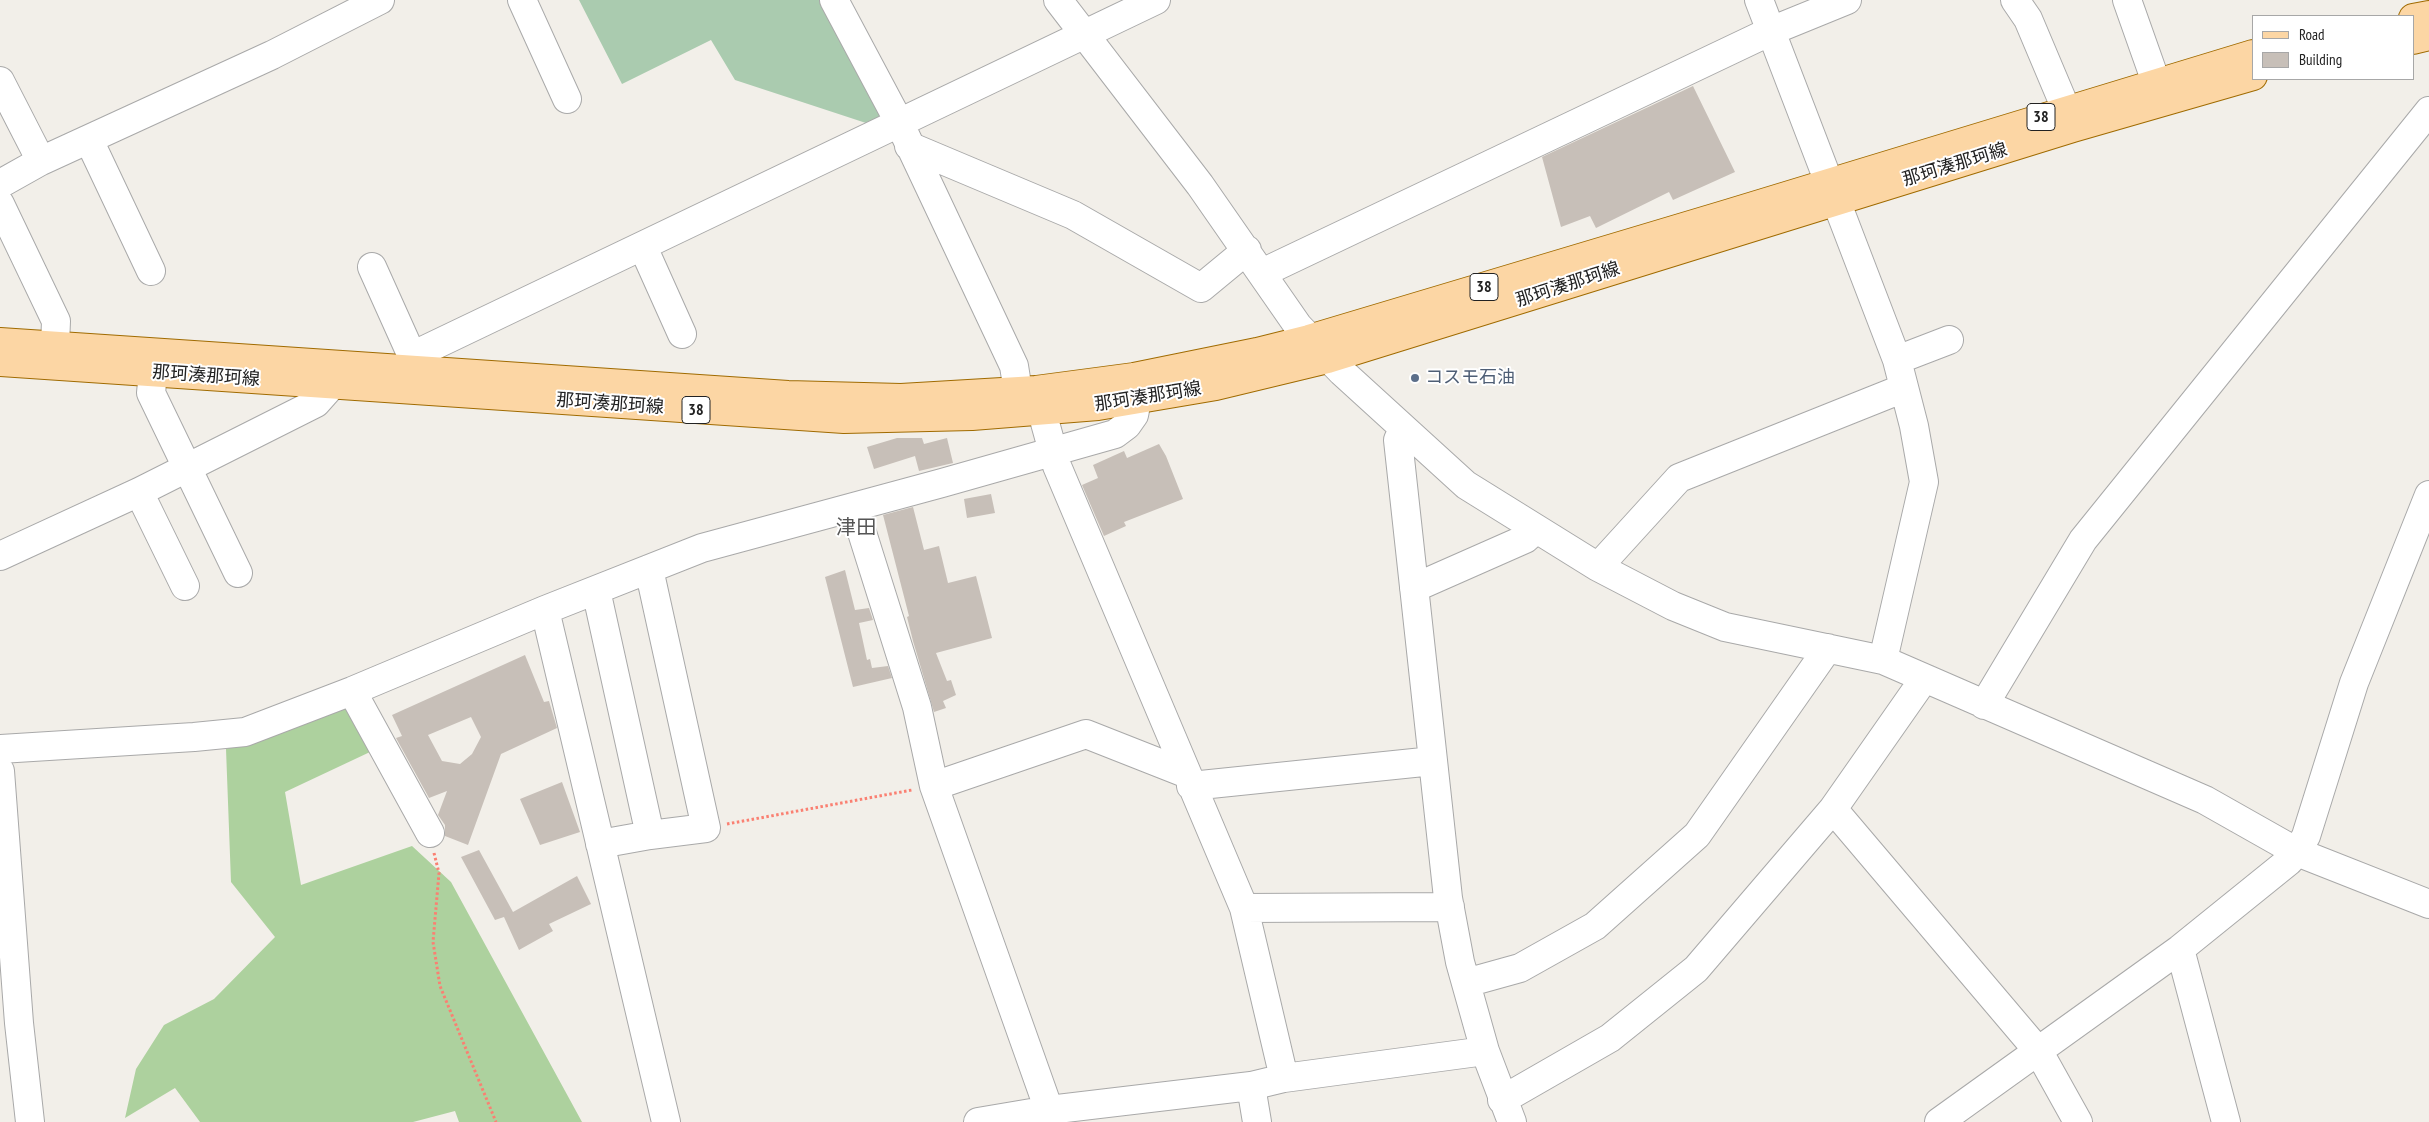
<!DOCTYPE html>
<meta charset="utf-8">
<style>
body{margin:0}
#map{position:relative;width:2429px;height:1122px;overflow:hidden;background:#f2efe9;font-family:"PT Sans Narrow",sans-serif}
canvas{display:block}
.legend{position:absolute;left:2252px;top:15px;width:162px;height:65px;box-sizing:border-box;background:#fff;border:1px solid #a7a7a7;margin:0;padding:6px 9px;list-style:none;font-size:15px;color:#222}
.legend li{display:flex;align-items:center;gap:10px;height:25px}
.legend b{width:25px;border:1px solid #a7a7a7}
</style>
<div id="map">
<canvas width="2429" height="1122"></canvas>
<ul class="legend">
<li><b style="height:6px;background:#fcd6a4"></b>Road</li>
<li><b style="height:14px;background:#c7bfb8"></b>Building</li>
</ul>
</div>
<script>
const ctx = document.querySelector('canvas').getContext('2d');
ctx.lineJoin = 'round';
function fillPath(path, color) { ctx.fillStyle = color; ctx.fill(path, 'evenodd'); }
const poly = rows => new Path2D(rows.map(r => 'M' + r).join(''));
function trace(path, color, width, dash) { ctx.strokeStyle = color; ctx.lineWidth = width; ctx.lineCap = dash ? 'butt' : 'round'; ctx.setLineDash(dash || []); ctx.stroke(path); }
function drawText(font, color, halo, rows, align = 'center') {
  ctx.font = font + ' "PT Sans Narrow","Noto Sans JP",sans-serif'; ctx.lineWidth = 4; ctx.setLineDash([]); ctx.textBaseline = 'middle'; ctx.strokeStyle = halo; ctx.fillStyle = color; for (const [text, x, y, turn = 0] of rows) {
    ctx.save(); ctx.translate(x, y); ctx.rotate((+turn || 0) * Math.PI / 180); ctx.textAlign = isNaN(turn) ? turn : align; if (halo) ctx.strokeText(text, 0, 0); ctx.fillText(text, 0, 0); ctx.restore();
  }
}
fillPath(poly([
 [347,702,370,752,285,792,301,885,412,846,451,882,582,1122,459,1122,455,1111,413,1122,200,1122,175,1088,125,1118,136,1069,164,1025,214,999,275,937,231,882,226,749]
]), '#add19e');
fillPath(poly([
 [579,0,826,0,887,114,866,123,735,80,711,40,622,84]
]), '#aacbaf');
fillPath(poly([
 [1693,86,1735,172,1673,200,1669,192,1596,228,1590,216,1561,227,1542,157],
 [897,438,922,438,924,444,947,438,953,463,919,471,915,456,874,469,867,447],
 [1159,444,1166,456,1183,499,1124,522,1126,526,1104,536,1082,485,1098,478,1093,465,1124,451,1127,458],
 [991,494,995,513,967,518,964,499],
 [913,507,924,550,939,546,948,583,976,576,992,638,936,653,947,681,951,680,956,695,943,701,946,708,934,712,913,641,907,617,909,616,883,515],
 [845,570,855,610,869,608,873,620,859,623,867,660,870,659,872,668,888,666,892,678,853,687,825,577],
 [525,655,544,702,549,701,557,728,501,754,468,845,445,836,445,825,438,815,447,791,429,798,396,738,402,736,392,715],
 [471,717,481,737,472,754,460,764,442,761,428,735],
 [562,782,580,832,540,845,520,799],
 [479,850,513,912,577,876,591,904,549,924,553,931,519,950,504,917,495,920,461,857]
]), '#c7bfb8');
const minor = poly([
 [522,0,567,99],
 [834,0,899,122,1014,366,1018,391],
 [1058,0,1200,185,1298,326,1342,372,1466,485,1598,567,1673,606,1725,627,1883,660,2205,800,2297,852,2429,904],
 [1759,0,1897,360,1914,426,1924,482,1883,660],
 [2015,0,2028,19,2066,109],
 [2127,0,2156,82],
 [0,81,41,161],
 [89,140,151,271],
 [909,146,1073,215,1201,288,1247,250],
 [0,184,41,161,272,55,380,0],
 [0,204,56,321,55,345],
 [643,247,682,334],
 [372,267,412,356],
 [1262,273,1771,31,1847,0],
 [1897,360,1949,340],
 [407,368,412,356,1156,0],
 [153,372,151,393,238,573],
 [1042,412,1057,466,1244,908,1284,1078],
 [1403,429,1398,440,1448,898,1460,962,1485,1051,1512,1122],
 [139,492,185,586],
 [854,507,917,707,934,786,1049,1110],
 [0,556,139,492,316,403,332,385],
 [1598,567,1679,478,1904,388],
 [1414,588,1525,539,1535,530],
 [596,590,650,835,706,828,649,569],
 [545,610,666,1122],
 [1924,679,1833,809,2039,1052,2078,1122],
 [352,691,430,833],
 [1984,705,2083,540,2429,111],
 [0,749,194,737,245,732,352,691,545,610,702,548,942,483,1115,434,1127,425,1134,415,1137,400],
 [0,771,19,1023,30,1122],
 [934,786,1086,734,1185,773],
 [1191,786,1433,761],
 [600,844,650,835],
 [1244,908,1450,907],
 [2180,949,2226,1122],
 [1466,983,1520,968,1595,926,1697,835,1828,648],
 [1251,1086,1257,1122],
 [1502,1100,1610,1038,1696,969,1833,809],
 [978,1122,1049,1110,1251,1086,1284,1078,1485,1051],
 [1939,1122,2180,949,2289,861,2297,852,2306,836,2354,683,2429,495]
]);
const major = poly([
 [2413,18,2429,15],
 [2413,40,2429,36],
 [0,342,788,395,901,398,1036,390,1134,377,1257,352,1309,339,1727,214,2253,54],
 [0,362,844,419,972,416,1098,406,1216,386,1328,359,2073,128,2253,76]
]);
trace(minor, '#a9a9a9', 30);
trace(major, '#a06b00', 30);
trace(poly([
 [727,824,912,790],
 [434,853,439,873,433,942,440,986,496,1122]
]), '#fa8072', 3, [2.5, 2.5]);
trace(minor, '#fff', 28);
trace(major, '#fcd6a4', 28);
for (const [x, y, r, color] of [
 [1415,378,5,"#5c6f8a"]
]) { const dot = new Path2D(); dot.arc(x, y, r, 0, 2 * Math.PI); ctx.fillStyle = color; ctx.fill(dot); trace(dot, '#fff', 2); }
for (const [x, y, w] of [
 [2041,117,28],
 [1484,287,28],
 [696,410,28]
]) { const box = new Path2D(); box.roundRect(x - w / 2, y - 13.5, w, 27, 4); ctx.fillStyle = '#fff'; ctx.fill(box); trace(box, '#222', 1); }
drawText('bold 16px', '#222', null, [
 ["38",2041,117],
 ["38",1484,287],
 ["38",696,410]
]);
drawText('18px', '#222', '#fff', [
 ["那珂湊那珂線",1955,165,-17],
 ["那珂湊那珂線",1568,285,-18],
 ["那珂湊那珂線",206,376,4],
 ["那珂湊那珂線",1148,397,-9],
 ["那珂湊那珂線",610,404,4]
]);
drawText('18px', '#4e5e75', '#fff', [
 ["コスモ石油",1425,378]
], 'left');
drawText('20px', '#555', '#fff', [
 ["津田",856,528]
]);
</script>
